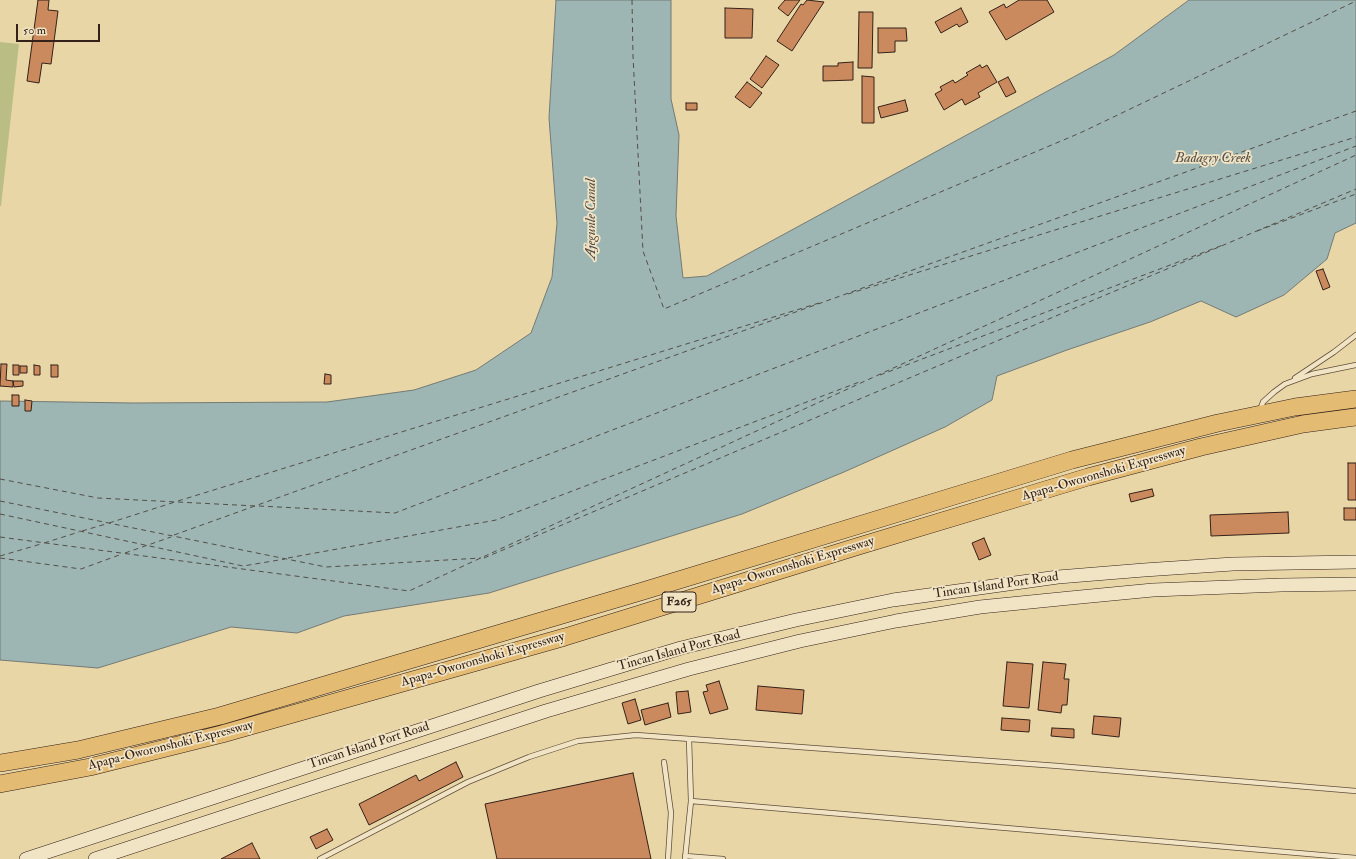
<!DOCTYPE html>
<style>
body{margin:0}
#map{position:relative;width:1356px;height:859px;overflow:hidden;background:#e9d6a6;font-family:"IM FELL Double Pica",serif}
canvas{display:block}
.scale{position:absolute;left:16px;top:24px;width:84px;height:18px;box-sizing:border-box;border:2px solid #342119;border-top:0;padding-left:5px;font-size:12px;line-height:14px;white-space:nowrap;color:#342119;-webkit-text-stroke:3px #f1e4c5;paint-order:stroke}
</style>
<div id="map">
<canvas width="1356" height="859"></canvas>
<div class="scale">50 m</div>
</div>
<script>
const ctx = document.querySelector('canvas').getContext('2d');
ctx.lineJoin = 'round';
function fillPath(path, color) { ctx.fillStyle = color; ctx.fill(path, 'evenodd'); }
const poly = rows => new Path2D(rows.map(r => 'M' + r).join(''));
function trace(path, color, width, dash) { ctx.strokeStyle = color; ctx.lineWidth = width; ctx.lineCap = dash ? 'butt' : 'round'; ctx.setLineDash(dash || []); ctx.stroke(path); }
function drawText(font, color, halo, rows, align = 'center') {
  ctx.font = font + ' "IM FELL Double Pica",serif'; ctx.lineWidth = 3.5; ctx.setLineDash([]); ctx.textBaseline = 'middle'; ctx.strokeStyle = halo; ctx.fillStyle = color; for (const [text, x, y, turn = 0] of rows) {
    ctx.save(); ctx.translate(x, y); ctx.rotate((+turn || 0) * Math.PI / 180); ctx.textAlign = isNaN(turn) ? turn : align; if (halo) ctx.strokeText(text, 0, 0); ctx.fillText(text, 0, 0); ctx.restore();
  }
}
fillPath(poly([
 [0,42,19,44,1,206,0,206]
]), '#babd84');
const water = poly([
 [556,0,671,0,671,99,679,135,676,216,683,278,707,276,1114,55,1189,0,1356,0,1356,223,1335,233,1327,259,1284,295,1236,317,1201,301,1150,322,1067,350,997,376,992,400,945,427,844,472,742,514,489,593,344,616,297,633,231,627,98,668,0,660,0,401,133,403,327,402,414,390,476,370,531,333,552,277,557,223,549,118,556,0]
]);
fillPath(water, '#9db6b3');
trace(water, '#737a75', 1);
trace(poly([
 [632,0,633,56,643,251,664,309,1080,133,1356,1],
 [1257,231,1356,194],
 [848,294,1356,137],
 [880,375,1223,245],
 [0,479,98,498,256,506],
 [0,501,326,567,481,558],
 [178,501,819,303],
 [259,506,395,513,1356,146],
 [0,514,243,566,285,559],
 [109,523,175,502],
 [82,531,106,524],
 [174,535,1356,111],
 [0,537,409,591,1356,155],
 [44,543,79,532],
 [125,553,171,537],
 [0,556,41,544],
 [0,558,81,569,122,554],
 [288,558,496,520,862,381],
 [484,558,1356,189]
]), '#544e47', 1, [5, 4]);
const building = poly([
 [38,0,49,0,48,10,58,11,51,64,42,63,39,83,27,81,38,0],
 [785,0,800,0,788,16,778,8,785,0],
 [807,0,824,2,792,51,777,41,801,4,803,5,807,0],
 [1019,0,1047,0,1054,12,1006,40,989,12,1004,4,1006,8,1019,0],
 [725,8,753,9,752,38,725,38,725,8],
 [961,8,968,22,959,27,957,24,941,33,935,22,961,8],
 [859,12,873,12,872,68,858,68,859,12],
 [878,28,906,28,907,41,895,41,895,52,878,53,878,28],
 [766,56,779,65,762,88,750,79,766,56],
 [853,62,853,80,823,81,823,66,838,66,838,63,853,62],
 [980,65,982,68,987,65,997,82,978,93,980,97,965,105,962,99,944,110,935,94,942,90,940,87,953,80,955,83,968,75,966,73,980,65],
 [862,76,874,77,874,123,862,123,862,76],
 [1008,77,1016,92,1006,97,998,82,1008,77],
 [747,82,762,93,750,108,735,97,747,82],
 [905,100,908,111,881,118,878,107,905,100],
 [686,103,697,103,697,110,686,110,686,103],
 [1323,269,1330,287,1323,290,1316,271,1323,269],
 [1,364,7,364,6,380,13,381,13,387,0,386,1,364],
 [13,365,19,365,19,375,13,375,13,365],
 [34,365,40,366,40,375,34,375,34,365],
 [51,365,58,365,58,377,51,377,51,365],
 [20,366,27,366,27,373,20,373,20,366],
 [325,374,331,375,331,384,324,384,325,374],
 [13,381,23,381,23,386,14,387,13,381],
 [12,395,19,395,19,406,12,406,12,395],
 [25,400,32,401,31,411,25,411,25,400],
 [1348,463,1356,463,1356,500,1348,500,1348,463],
 [1152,489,1154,496,1131,502,1129,494,1152,489],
 [1344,508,1356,508,1356,520,1344,520,1344,508],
 [1288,512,1289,533,1211,536,1210,515,1288,512],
 [984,538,991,555,979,560,972,543,984,538],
 [1007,662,1033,664,1029,708,1003,706,1007,662],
 [1043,662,1066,664,1064,679,1069,679,1067,705,1062,705,1061,713,1038,710,1043,662],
 [719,681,728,709,710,714,703,692,708,691,706,685,719,681],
 [758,686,804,690,802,714,756,710,758,686],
 [688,691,691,712,678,714,676,692,688,691],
 [635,699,641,720,628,724,622,703,635,699],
 [668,703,671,717,645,725,641,710,668,703],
 [1094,716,1121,718,1119,737,1092,734,1094,716],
 [1002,718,1030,720,1029,732,1001,730,1002,718],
 [1052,728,1074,729,1074,738,1051,736,1052,728],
 [456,762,463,777,369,825,359,804,416,775,419,781,456,762],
 [633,773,651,859,497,859,485,804,633,773],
 [327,829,333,840,316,849,310,837,327,829],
 [252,843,260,859,221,859,252,843]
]);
fillPath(building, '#cb8a5d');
trace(building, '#342119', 1);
const lane = poly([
 [1295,378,1334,352,1356,335],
 [1260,410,1263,402,1274,392,1285,384,1312,374,1356,365],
 [664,762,671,813,668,859],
 [691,801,1356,858],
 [685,856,723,859],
 [320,859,468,782,529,757,578,741,636,735,1058,766,1356,791],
 [685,859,691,801,689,740]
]);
const secondary = poly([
 [26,859,539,691,681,648,796,620,893,600,1058,577,1144,570,1233,564,1356,562],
 [95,859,546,711,689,669,800,641,896,621,980,607,1070,598,1153,590,1281,585,1356,584]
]);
const highway = poly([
 [0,763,78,750,220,716,643,591,1072,460,1218,423,1295,407,1356,399],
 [0,784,90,767,222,734,565,637,859,546,1088,477,1201,447,1303,424,1356,417]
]);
trace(lane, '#614e3c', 6);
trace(secondary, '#342119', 14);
trace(highway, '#342119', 18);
trace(lane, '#f1e4c5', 4.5);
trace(secondary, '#f1e4c5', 13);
trace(highway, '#e4bb73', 17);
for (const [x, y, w] of [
 [679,602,34]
]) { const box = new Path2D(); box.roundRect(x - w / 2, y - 10, w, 20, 3); ctx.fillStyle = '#f1e4c5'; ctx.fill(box); trace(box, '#342119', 1); }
drawText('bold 12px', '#342119', null, [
 ["F265",679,602]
]);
drawText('13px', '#342119', '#f1e4c5', [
 ["Apapa-Oworonshoki Expressway",1104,474,-16],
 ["Apapa-Oworonshoki Expressway",793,566,-17],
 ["Tincan Island Port Road",996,586,-8],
 ["Tincan Island Port Road",679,651,-15],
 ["Apapa-Oworonshoki Expressway",483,660,-16],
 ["Apapa-Oworonshoki Expressway",171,746,-14],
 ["Tincan Island Port Road",369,746,-18]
]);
drawText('italic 14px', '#544e47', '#f1e4c5', [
 ["Badagry Creek",1213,159],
 ["Ajegunle Canal",592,219,-90]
]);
</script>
